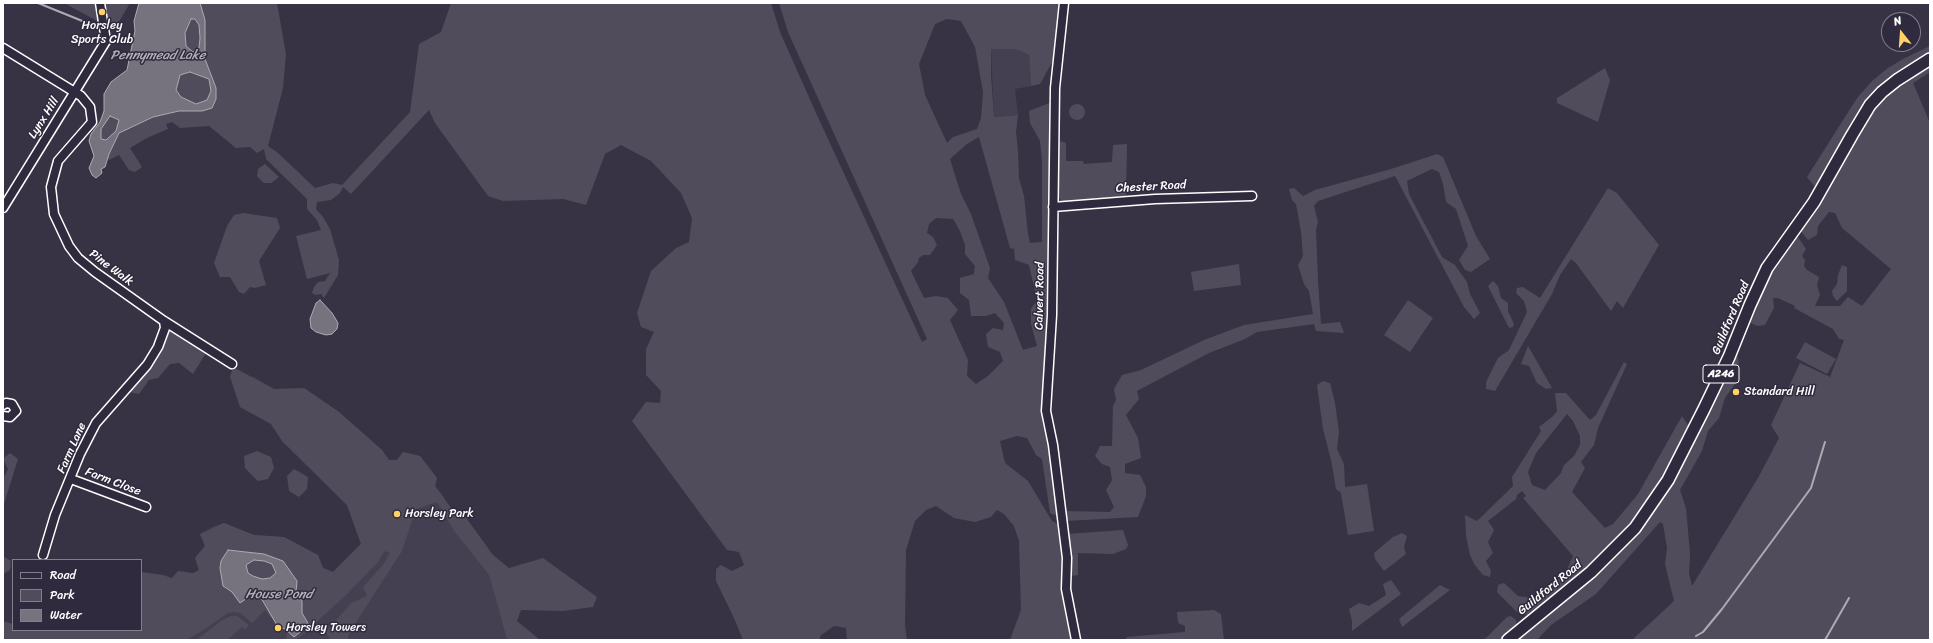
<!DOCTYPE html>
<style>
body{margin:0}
#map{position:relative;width:1933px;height:643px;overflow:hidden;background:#373345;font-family:Sriracha,sans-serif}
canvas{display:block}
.frame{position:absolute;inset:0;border:4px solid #fff;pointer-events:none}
.legend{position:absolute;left:12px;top:559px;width:130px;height:72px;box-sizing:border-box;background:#2f2a3d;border:1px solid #827f8b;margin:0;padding:5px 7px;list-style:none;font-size:12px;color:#fff}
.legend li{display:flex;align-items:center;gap:8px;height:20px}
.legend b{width:20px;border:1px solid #827f8b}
.north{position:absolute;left:1881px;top:12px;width:40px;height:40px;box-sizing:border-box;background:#2f2a3d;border:1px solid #827f8b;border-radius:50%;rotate:343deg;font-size:11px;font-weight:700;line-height:16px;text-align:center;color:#fff}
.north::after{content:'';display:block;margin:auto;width:14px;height:18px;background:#ffd166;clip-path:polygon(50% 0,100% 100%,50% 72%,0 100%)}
</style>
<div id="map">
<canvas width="1933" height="643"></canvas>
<div class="frame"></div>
<ul class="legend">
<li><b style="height:5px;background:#2f2a3d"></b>Road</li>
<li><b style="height:11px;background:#514c5c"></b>Park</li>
<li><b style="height:11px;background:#76737f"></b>Water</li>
</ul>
<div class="north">N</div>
</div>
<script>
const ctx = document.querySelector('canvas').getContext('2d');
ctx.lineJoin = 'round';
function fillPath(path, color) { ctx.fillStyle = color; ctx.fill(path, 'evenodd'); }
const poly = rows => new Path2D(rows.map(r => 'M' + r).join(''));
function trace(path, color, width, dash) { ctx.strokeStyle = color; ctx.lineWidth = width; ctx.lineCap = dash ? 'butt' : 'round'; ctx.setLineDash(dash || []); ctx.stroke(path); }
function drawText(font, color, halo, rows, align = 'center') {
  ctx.font = font + ' Sriracha,sans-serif'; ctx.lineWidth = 3; ctx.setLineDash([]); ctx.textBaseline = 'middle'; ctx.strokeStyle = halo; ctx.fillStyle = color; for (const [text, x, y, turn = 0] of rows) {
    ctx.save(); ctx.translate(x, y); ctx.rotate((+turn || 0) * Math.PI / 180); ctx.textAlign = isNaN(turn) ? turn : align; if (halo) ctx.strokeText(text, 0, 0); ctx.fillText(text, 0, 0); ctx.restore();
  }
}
fillPath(poly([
 [991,49,1015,49,1029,55,1031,86,1015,89,1018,115,994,117],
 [252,376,274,389,304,388,339,412,382,450,389,460,397,460,403,452,420,456,437,478,435,486,445,498,438,502,454,531,489,575,507,640,186,640,199,570,195,558,205,546,200,534,212,527,224,523,254,535,284,537,318,555,323,568,333,572,361,544,347,505,282,441,271,424,240,407]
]), '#444051');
fillPath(poly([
 [64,3,130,3,114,30],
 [200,3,277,3,286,54,283,88,268,146,278,153,315,188,333,183,342,185,410,112,419,44,441,32,451,3,771,3,780,32,816,113,922,342,927,339,788,32,779,3,1062,3,1055,57,1040,84,1031,86,1029,55,1015,49,991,49,991,75,994,117,1018,115,1016,132,1018,150,1019,178,1024,196,1028,234,1030,243,1042,242,1042,162,1040,141,1030,123,1029,111,1052,102,1048,348,1044,399,1042,409,1042,420,1050,448,1058,513,1057,516,1050,513,1042,459,1036,455,1027,438,1017,436,1000,441,1005,463,1028,481,1052,521,1058,524,1066,575,1065,583,1062,588,1072,640,1010,640,1021,610,1019,541,1014,526,1004,514,997,510,991,517,975,522,954,518,936,506,926,510,915,521,906,550,905,626,907,640,847,640,846,628,834,626,820,636,820,640,743,640,734,618,716,581,716,569,721,565,732,571,744,565,739,552,727,550,632,421,646,402,660,403,661,391,646,375,646,349,654,332,641,327,637,313,651,271,676,248,689,242,692,218,681,193,651,161,621,145,605,154,586,205,563,199,503,201,488,196,435,123,429,110,351,194,343,187,340,193,331,200,317,202,316,209,323,217,330,229,339,260,338,275,324,298,321,294,316,295,312,293,314,287,318,282,325,281,330,273,307,279,296,236,321,230,317,220,307,209,307,199,266,159,264,149,257,153,250,147,236,148,209,126,180,128,172,122,166,124,168,129,147,138,130,148,142,167,135,172,129,170,119,155,109,160,107,158,119,133,129,128,153,117,179,111,202,111,216,88,205,59,205,20],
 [947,19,961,21,975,47,983,92,981,118,977,129,953,137,947,143,925,95,919,64,935,24],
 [979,137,1010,248,1014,249,1015,260,1029,265,1037,300,1031,309,1031,324,1037,346,1023,350,1004,302,988,278,990,268,971,214,961,194,950,159,967,144],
 [936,218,953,219,960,231,965,245,965,254,975,266,974,274,960,278,960,293,969,300,971,316,986,316,995,313,1004,323,1003,330,993,328,986,334,988,347,1000,352,1003,361,988,376,976,384,967,376,968,360,950,320,958,310,948,298,936,296,924,298,911,271,918,262,919,258,923,255,930,255,937,245,933,237,927,233,929,224],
 [191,19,195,19,199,25,200,38,199,48,193,52,186,46,185,33],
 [1930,46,1930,52,1889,78,1867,100,1816,188,1807,177,1857,98,1872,81,1888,68,1903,59],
 [1930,64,1930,72,1913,83,1930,123,1930,640,1632,640,1674,601,1665,564,1667,548,1663,524,1660,522,1596,594,1551,625,1537,640,1511,640,1636,531,1736,354,1739,361,1735,384,1725,398,1719,418,1708,431,1702,451,1680,490,1686,508,1690,554,1689,573,1692,586,1758,478,1779,438,1771,425,1800,363,1830,377,1844,340,1839,339,1833,329,1794,308,1795,306,1778,298,1773,298,1774,308,1765,325,1757,326,1751,323,1749,317,1761,287,1794,236,1798,237,1806,249,1802,256,1805,260,1804,266,1807,270,1819,277,1817,285,1820,295,1815,306,1840,306,1848,297,1862,306,1891,269,1842,228,1835,213,1829,212,1818,226,1817,235,1808,240,1799,229,1864,121,1882,97,1896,85],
 [1605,68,1610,80,1598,122,1557,103,1557,98],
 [190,72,209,79,211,91,207,100,196,104,181,97,176,90,180,75],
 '1069 112a8 8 0 1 1 16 0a8 8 0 1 1-16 0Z',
 [110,115,119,120,116,131,105,140,101,139,101,129],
 [1061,141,1066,143,1066,161,1083,161,1084,164,1112,162,1113,145,1127,144,1126,196,1063,202,1057,196,1057,145],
 [1437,154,1443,157,1476,236,1490,259,1471,272,1465,270,1459,260,1468,246,1456,209,1446,202,1443,184,1439,172,1432,169,1407,181,1409,194,1442,257,1455,265,1467,282,1470,294,1480,313,1474,319,1464,307,1395,176,1318,201,1314,206,1318,222,1316,230,1318,281,1321,324,1340,322,1344,333,1316,331,1314,324,1257,332,1245,339,1209,353,1137,391,1139,399,1126,415,1138,438,1141,458,1125,464,1125,473,1140,475,1146,487,1146,496,1138,517,1066,521,1064,511,1110,512,1114,507,1106,490,1112,480,1110,467,1102,464,1095,456,1100,446,1112,446,1113,406,1116,400,1114,389,1122,375,1141,370,1204,340,1244,325,1313,314,1309,291,1304,284,1298,265,1303,256,1301,232,1296,204,1292,200,1289,189,1294,188,1303,196,1315,190,1391,169],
 [265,164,279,177,271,183,264,183,257,176,258,169],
 [1608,188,1617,193,1659,245,1623,308,1617,301,1611,311,1576,263,1571,259,1560,275,1552,294,1495,391,1486,389,1486,382,1498,358,1509,350,1527,312,1524,301,1516,293,1517,288,1523,287,1540,298],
 [243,213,277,218,280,228,259,261,266,285,255,288,250,287,244,294,239,292,230,277,220,277,214,263,227,226,234,215],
 [1239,264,1241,285,1194,291,1191,272],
 [1842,265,1847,267,1847,291,1837,301,1833,296,1832,291,1837,284,1838,275],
 [1493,281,1498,286,1501,298,1508,303,1508,311,1514,324,1513,327,1509,328,1488,286],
 [1408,300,1433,318,1410,352,1384,335],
 [174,329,206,353,193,374,179,363,170,364,158,378,149,380,139,394,129,392,129,387,168,331],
 [1805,342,1836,359,1827,374,1796,358],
 [1528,346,1539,365,1552,388,1546,389,1537,383,1529,366,1521,364],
 [1624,362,1627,364,1598,428,1594,445,1581,462,1585,468,1572,492,1605,528,1613,524,1638,494,1682,416,1688,425,1661,479,1638,515,1623,533,1566,587,1527,615,1519,614,1497,592,1498,585,1504,583,1518,596,1531,598,1547,590,1566,572,1573,556,1523,498,1526,496,1522,491,1517,495,1516,499,1488,521,1494,530,1488,542,1493,553,1486,561,1491,571,1490,577,1483,575,1474,564,1470,555,1466,536,1465,515,1477,521,1513,486,1512,477,1541,431,1539,427,1552,417,1557,411,1555,393,1566,393,1590,420,1596,415],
 [1567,414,1573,421,1580,436,1580,445,1574,456,1564,465,1561,473,1545,490,1532,485,1528,472,1536,453],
 [233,367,274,389,304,388,339,412,382,450,389,460,397,460,403,452,420,456,437,478,435,486,454,512,462,512,493,555,509,568,543,558,597,597,593,607,563,611,521,610,517,621,540,640,507,640,489,575,454,531,437,502,416,509,402,551,349,633,348,640,331,640,326,632,351,603,367,596,363,587,383,565,390,553,385,551,377,563,345,596,300,637,294,640,286,640,287,631,295,637,309,625,302,613,302,601,296,592,297,581,283,561,264,554,228,550,221,561,220,568,226,590,232,592,257,591,272,617,271,618,265,610,252,623,240,613,235,612,228,613,202,631,186,640,3,640,3,621,13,624,13,630,141,630,141,572,163,575,172,578,178,571,193,573,199,570,195,558,205,546,200,534,224,523,254,535,284,537,318,555,323,568,333,572,361,544,347,505,282,441,271,424,240,407,230,377],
 [1323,381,1330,383,1335,403,1339,432,1337,449,1344,464,1345,487,1367,484,1374,531,1348,535,1341,493,1336,489,1331,460,1323,429,1317,385],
 [257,451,271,457,274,468,268,479,258,481,245,468,244,456],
 [10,453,18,459,3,507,3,479,8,469,3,459],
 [294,469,308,477,307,489,299,497,289,491,287,476],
 [1123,530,1128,545,1126,549,1113,554,1078,553,1078,575,1071,576,1067,534],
 [1402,533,1407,536,1404,547,1406,554,1384,571,1375,559,1374,553,1393,537],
 [3,556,11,561,10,570,3,574],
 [254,560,264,561,272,564,276,573,270,578,262,579,253,576,248,573,246,564],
 [1391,580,1401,594,1352,631,1352,621,1349,609,1359,603,1369,606,1386,595,1383,584],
 [1440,585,1450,590,1402,627,1399,619],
 [1214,610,1221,614,1224,640,1125,640,1127,637,1185,632,1185,626,1178,623,1177,612],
 [231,616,237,616,249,625,245,629,242,627,227,640,196,640,221,621],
 [1511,616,1516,620,1517,627,1504,640,1484,640,1507,617]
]), '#514c5c');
const water = poly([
 [139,3,200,3,205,20,205,59,216,88,216,99,212,108,202,111,179,111,153,117,119,133,109,154,105,167,101,169,102,173,96,178,92,175,89,168,94,156,89,141,91,134,100,122,104,111,104,94,111,82,127,70,135,31,134,21,139,3],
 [191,19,195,19,199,25,200,38,199,48,193,52,186,46,185,33,191,19],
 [190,72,209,79,211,91,207,100,196,104,181,97,176,90,180,75,190,72],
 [110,116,119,120,116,131,106,140,101,139,101,129,110,116],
 [320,300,332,313,338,323,337,329,332,334,326,335,316,332,311,328,310,319,316,303,320,300],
 [228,550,264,554,283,561,297,581,296,592,302,601,302,613,309,625,294,637,285,629,278,627,257,591,240,603,232,592,223,586,220,568,221,561,228,550],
 [254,560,264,561,272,564,276,573,270,578,262,579,253,576,248,573,246,565,254,560]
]);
fillPath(water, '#76737f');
trace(water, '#adabb2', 1);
trace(poly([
 [38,3,102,29],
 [118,36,132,41],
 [1696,636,1703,632,1722,609,1811,488,1825,442],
 [1825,640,1849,598]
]), '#adabb2', 2);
const minor = poly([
 [1064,3,1055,88,1052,315,1046,411,1053,445,1067,558,1066,589,1076,640],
 [3,48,81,96,90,107,92,122,58,161,51,187,54,214,69,246,78,258,95,272,164,321,232,364],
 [1053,207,1155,199,1252,196],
 [3,208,106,41,100,3],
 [3,405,6,403,12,404,16,411,10,417,3,416],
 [71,479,146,507],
 [43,555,55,515,80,454,96,423,147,365,158,347,165,328,164,321]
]);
const major = poly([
 [1508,640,1591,572,1635,528,1668,480,1704,409,1729,357,1750,305,1767,268,1814,202,1852,135,1870,105,1882,92,1897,80,1930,59]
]);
trace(minor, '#fff', 11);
trace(major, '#fff', 14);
trace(minor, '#2f2a3d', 8);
trace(major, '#2f2a3d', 11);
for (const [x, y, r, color] of [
 [102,12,4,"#ffd166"],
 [1736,392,4,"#ffd166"],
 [397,514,4,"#ffd166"],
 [278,628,4,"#ffd166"]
]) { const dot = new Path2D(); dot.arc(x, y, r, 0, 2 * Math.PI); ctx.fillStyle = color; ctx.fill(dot); trace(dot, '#2f2a3d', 1.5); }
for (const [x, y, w] of [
 [1721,374,36]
]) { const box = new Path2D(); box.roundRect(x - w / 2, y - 9, w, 18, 3); ctx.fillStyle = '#2f2a3d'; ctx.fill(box); trace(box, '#fff', 1); }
drawText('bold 11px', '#fff', null, [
 ["A246",1721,374]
]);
drawText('12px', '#fff', '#2f2a3d', [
 ["Horsley",102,26,"center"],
 ["Sports Club",102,40,"center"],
 ["Standard Hill",1744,392],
 ["Horsley Park",405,514],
 ["Horsley Towers",286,628]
], 'left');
drawText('12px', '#fff', '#2f2a3d', [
 ["Lynx Hill",44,118,-58],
 ["Chester Road",1151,187,-3],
 ["Pine Walk",111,268,37],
 ["Calvert Road",1040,296,-89],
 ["Guildford Road",1731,318,-67],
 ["Farm Lane",72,448,-66],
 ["Farm Close",113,482,21],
 ["Guildford Road",1550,588,-39]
]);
drawText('italic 13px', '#b4b2b9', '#2f2a3d', [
 ["Pennymead Lake",158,56],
 ["House Pond",279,595]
]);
</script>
